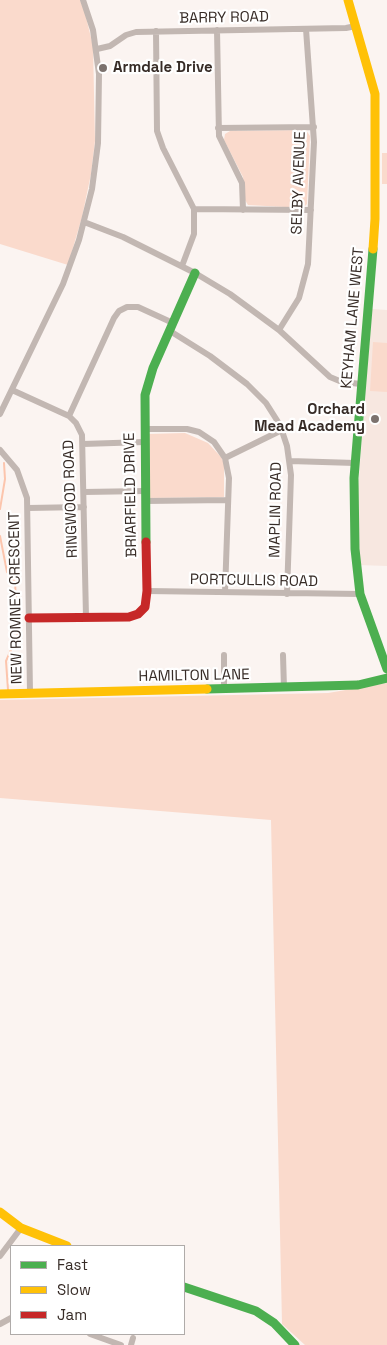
<!DOCTYPE html>
<style>
body{margin:0}
#map{position:relative;width:387px;height:1345px;overflow:hidden;background:#fbf4f1;font-family:"Space Grotesk",sans-serif}
canvas{display:block}
.legend{position:absolute;left:10px;top:1245px;width:175px;height:90px;box-sizing:border-box;background:#fff;border:1px solid #afaba9;margin:0;padding:6px 9px;list-style:none;font-size:15px;color:#372c27}
.legend li{display:flex;align-items:center;gap:10px;height:25px}
.legend b{width:25px;border:1px solid #afaba9}
</style>
<div id="map">
<canvas width="387" height="1345"></canvas>
<ul class="legend">
<li><b style="height:6px;background:#4caf50"></b>Fast</li>
<li><b style="height:6px;background:#ffc107"></b>Slow</li>
<li><b style="height:6px;background:#c62828"></b>Jam</li>
</ul>
</div>
<script>
const ctx = document.querySelector('canvas').getContext('2d');
ctx.lineJoin = 'round';
function fillPath(path, color) { ctx.fillStyle = color; ctx.fill(path, 'evenodd'); }
const poly = rows => new Path2D(rows.map(r => 'M' + r).join(''));
function trace(path, color, width, dash) { ctx.strokeStyle = color; ctx.lineWidth = width; ctx.lineCap = dash ? 'butt' : 'round'; ctx.setLineDash(dash || []); ctx.stroke(path); }
function drawText(font, color, halo, rows, align = 'center') {
  ctx.font = font + ' "Space Grotesk",sans-serif'; ctx.lineWidth = 4.5; ctx.setLineDash([]); ctx.textBaseline = 'middle'; ctx.strokeStyle = halo; ctx.fillStyle = color; for (const [text, x, y, turn = 0] of rows) {
    ctx.save(); ctx.translate(x, y); ctx.rotate((+turn || 0) * Math.PI / 180); ctx.textAlign = isNaN(turn) ? turn : align; if (halo) ctx.strokeText(text, 0, 0); ctx.fillText(text, 0, 0); ctx.restore();
  }
}
fillPath(poly([
 [372,309,387,310,387,566,358,565,355,528]
]), '#f7e7e0');
fillPath(poly([
 [0,0,80,0,85,13,93,46,95,141,91,174,82,217,68,265,0,244],
 [306,130,310,136,307,204,303,208,248,205,245,200,243,177,224,140,225,134,230,131],
 [382,153,387,153,387,184,382,184],
 [373,342,387,343,387,392,370,391],
 [185,433,208,443,221,457,224,463,224,497,149,498,148,434],
 [387,683,387,1345,305,1345,282,1324,271,820,0,798,0,700,328,693]
]), '#fadacc');
trace(poly([
 [0,509,5,479,4,463],
 [0,536,7,572,15,582,16,600,21,608,18,634,6,661,8,690]
]), '#fcc5ad', 2);
trace(poly([
 [217,30,219,136,242,183,243,210],
 [156,31,157,131,163,148,194,209,194,234,182,266],
 [97,49,110,46,126,35,136,32,346,28,356,26],
 [218,128,314,127],
 [194,209,311,210],
 [84,222,123,237,195,273,230,294,279,330,330,377,342,382,361,384],
 [279,330,299,298,308,264,314,142,306,29],
 [170,331,210,356,247,384,266,403,280,425,287,446,291,475,287,594],
 [12,390,69,416,76,423,82,435,86,617],
 [0,414,63,284,79,240,92,189,98,143,99,74,93,30,83,0],
 [69,416,114,318,119,311,127,307,138,307,173,323],
 [144,429,187,429,199,432,214,442,225,458,229,478,225,592],
 [83,444,144,442],
 [0,450,17,470,27,498,30,693],
 [225,458,282,430],
 [290,461,355,463],
 [84,492,145,491],
 [145,501,228,500],
 [28,508,84,507],
 [147,591,360,594],
 [283,655,284,688],
 [224,689,224,655],
 [0,1256,21,1228],
 [0,1324,11,1318],
 [90,1334,121,1345],
 [131,1345,133,1338]
]), '#c2b7b2', 6);
trace(poly([
 [373,249,354,478,355,549,360,594,387,669],
 [146,542,145,395,153,368,195,273],
 [207,689,358,685,387,678],
 [184,1287,256,1311,274,1323,295,1345]
]), '#4caf50', 9);
trace(poly([
 [348,0,375,94,375,219,373,249],
 [0,694,207,689],
 [0,1212,21,1228,67,1246]
]), '#ffc107', 9);
trace(poly([
 [29,618,129,617,138,614,145,607,147,591,146,542]
]), '#c62828', 9);
for (const [x, y, r, color] of [
 [103,68,5,"#7c726e"],
 [375,419,5,"#7c726e"]
]) { const dot = new Path2D(); dot.arc(x, y, r, 0, 2 * Math.PI); ctx.fillStyle = color; ctx.fill(dot); trace(dot, '#fff', 2); }
drawText('15px', '#372c27', '#fff', [
 ["BARRY ROAD",224,18,-1],
 ["SELBY AVENUE",299,183,-88],
 ["KEYHAM LANE WEST",353,318,-85],
 ["BRIARFIELD DRIVE",131,495,-91],
 ["RINGWOOD ROAD",71,499,-92],
 ["MAPLIN ROAD",276,510,-89],
 ["PORTCULLIS ROAD",254,581,1],
 ["NEW ROMNEY CRESCENT",16,598,-91],
 ["HAMILTON LANE",194,676,-1]
]);
drawText('bold 15px', '#372c27', '#fff', [
 ["Armdale Drive",113,68],
 ["Orchard",365,410,"right"],
 ["Mead Academy",365,427,"right"]
], 'left');
</script>
